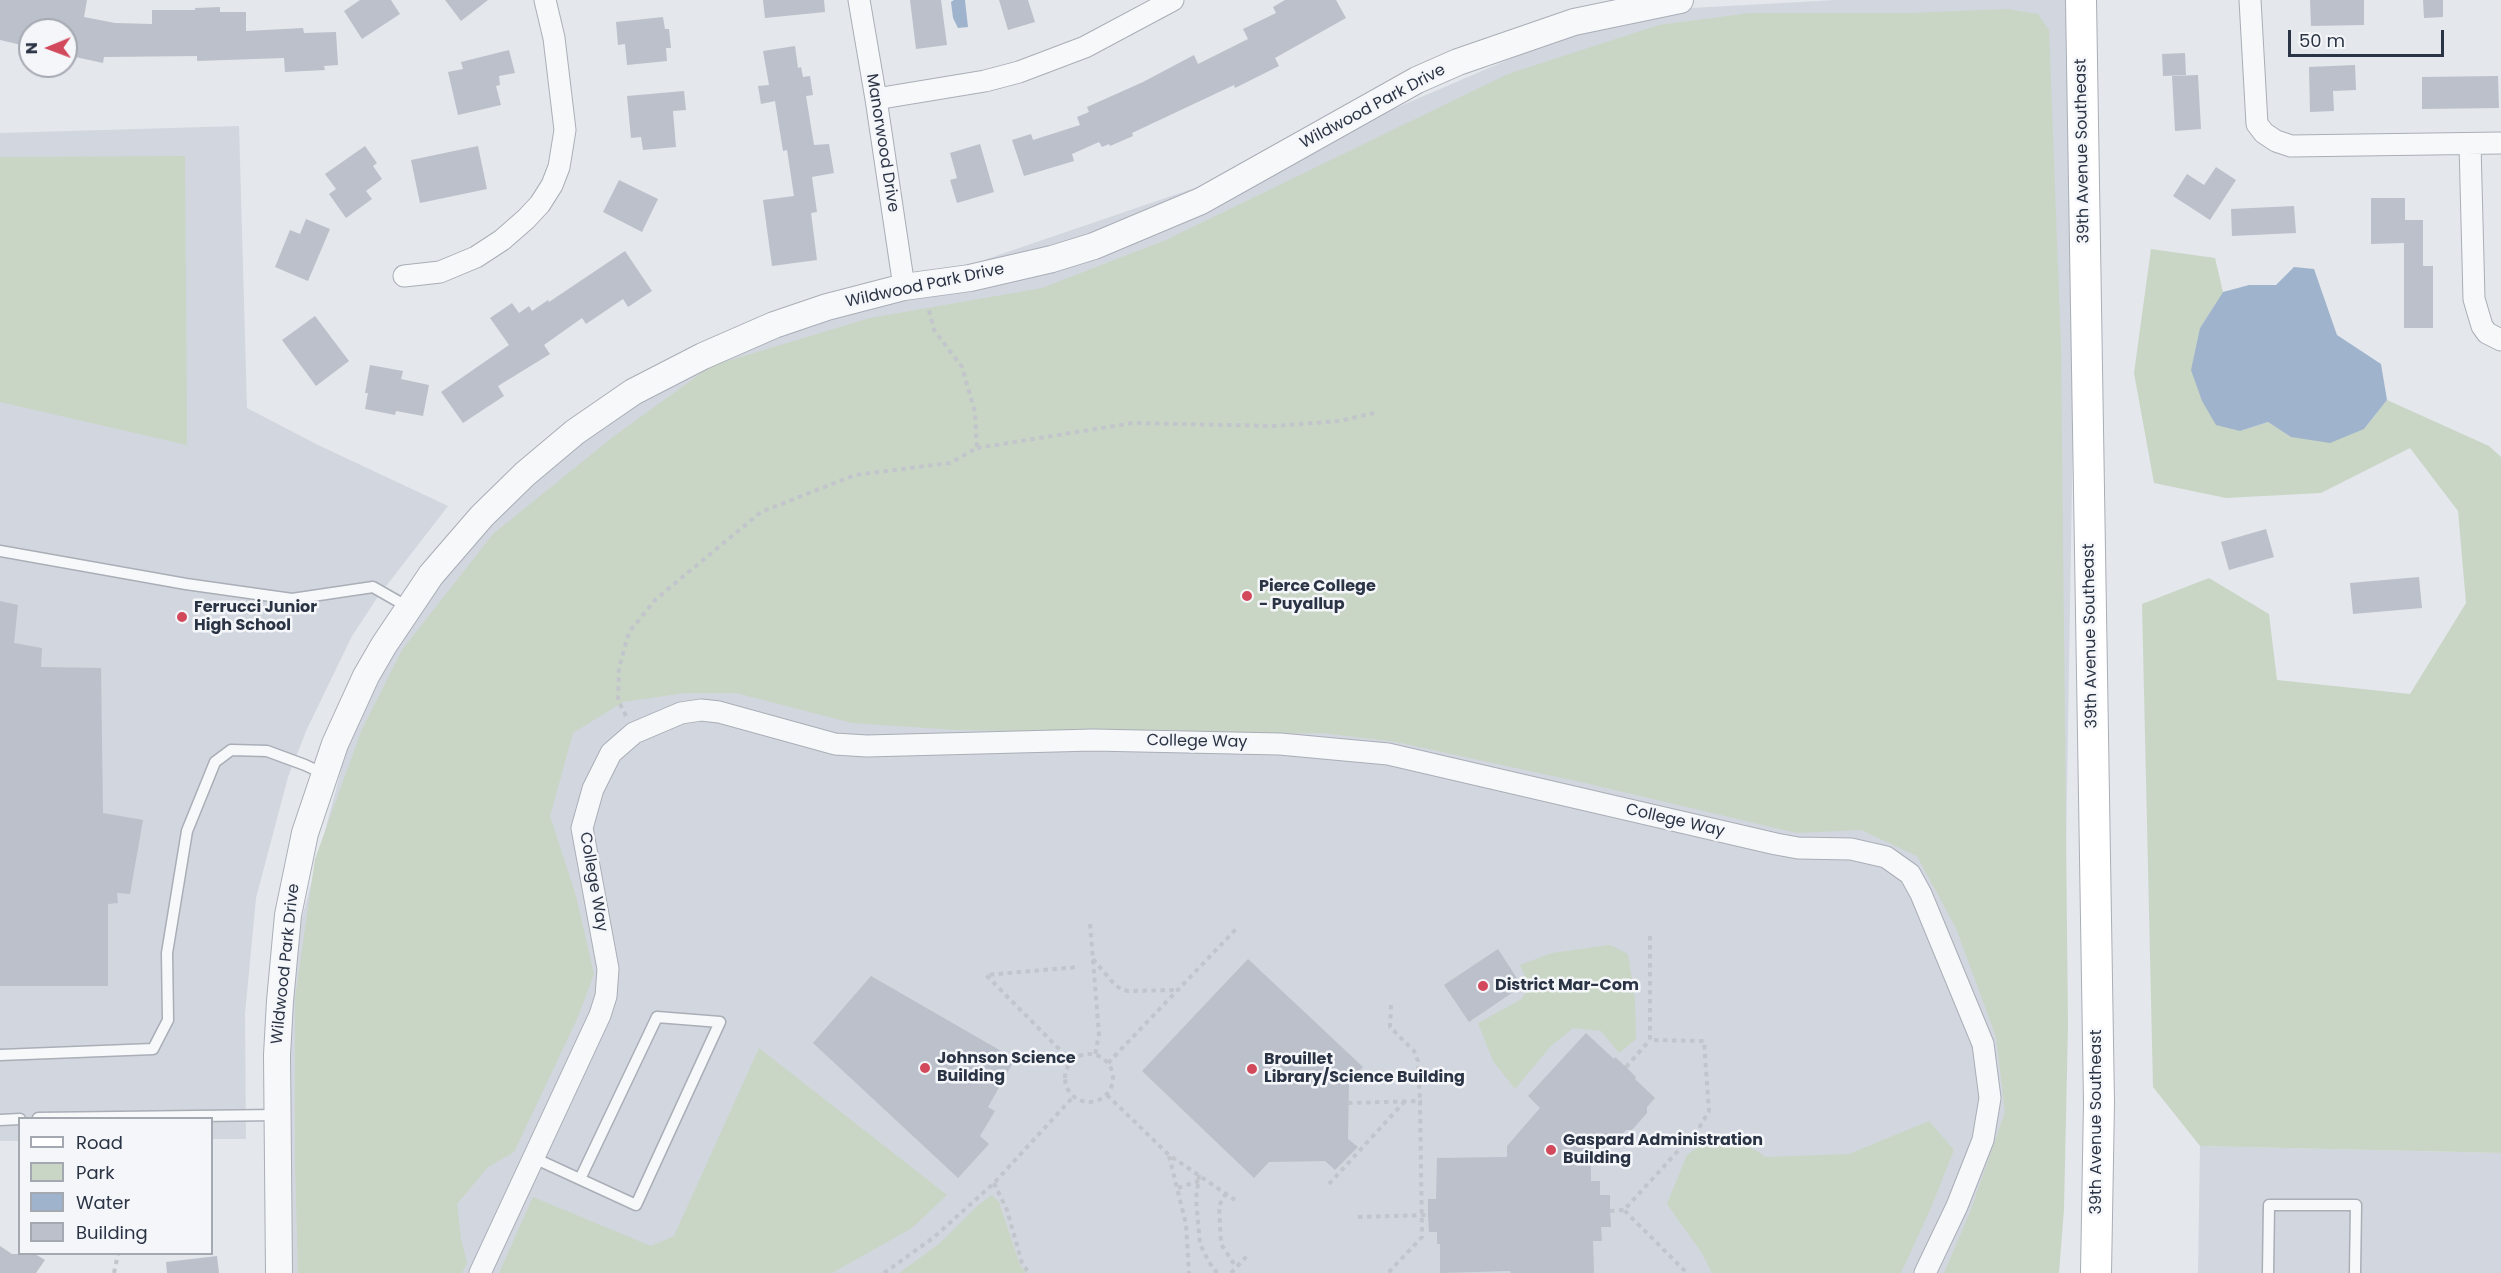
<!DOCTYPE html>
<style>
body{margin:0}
#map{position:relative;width:2501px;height:1273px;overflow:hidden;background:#e4e7ec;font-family:Poppins,sans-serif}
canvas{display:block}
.legend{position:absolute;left:18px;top:1117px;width:195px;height:138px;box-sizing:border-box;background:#f4f6f9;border:2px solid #a4a8b1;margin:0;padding:8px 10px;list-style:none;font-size:18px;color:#2b3445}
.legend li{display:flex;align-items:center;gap:12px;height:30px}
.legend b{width:30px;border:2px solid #a4a8b1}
.north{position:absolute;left:18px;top:18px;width:60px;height:60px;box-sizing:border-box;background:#f4f6f9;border:2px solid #a4a8b1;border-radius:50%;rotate:269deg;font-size:16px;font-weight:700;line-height:24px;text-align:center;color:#2b3445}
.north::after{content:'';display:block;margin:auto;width:21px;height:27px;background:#d1495b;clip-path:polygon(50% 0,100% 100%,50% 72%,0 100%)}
.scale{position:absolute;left:2288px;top:30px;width:156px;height:27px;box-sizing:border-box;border:3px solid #2b3445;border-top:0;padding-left:8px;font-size:18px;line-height:21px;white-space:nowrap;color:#2b3445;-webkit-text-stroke:4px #f4f6f9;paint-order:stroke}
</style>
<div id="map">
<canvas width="2501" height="1273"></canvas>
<ul class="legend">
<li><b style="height:8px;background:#fff"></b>Road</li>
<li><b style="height:16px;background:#c9d6c5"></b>Park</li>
<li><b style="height:16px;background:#9fb4cc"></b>Water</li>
<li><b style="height:16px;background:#bbc0ca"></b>Building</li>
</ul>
<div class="north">N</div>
<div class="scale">50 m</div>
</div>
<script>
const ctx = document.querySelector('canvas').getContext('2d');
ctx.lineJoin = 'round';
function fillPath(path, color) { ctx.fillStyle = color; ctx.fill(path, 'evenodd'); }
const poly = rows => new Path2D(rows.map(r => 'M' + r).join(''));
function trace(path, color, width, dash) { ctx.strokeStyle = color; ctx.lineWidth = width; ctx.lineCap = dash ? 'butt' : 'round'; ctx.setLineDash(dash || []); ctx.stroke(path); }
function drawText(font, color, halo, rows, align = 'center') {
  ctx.font = font + ' Poppins,sans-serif'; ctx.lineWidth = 5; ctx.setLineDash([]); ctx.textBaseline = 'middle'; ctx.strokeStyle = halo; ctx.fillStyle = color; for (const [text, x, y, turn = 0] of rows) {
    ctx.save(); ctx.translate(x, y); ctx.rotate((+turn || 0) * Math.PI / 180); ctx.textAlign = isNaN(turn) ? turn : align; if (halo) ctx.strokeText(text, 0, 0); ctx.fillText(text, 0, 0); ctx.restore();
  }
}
fillPath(poly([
 [1836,0,2080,0,2059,1273,276,1273,280,1001,366,676,482,516,703,356,1268,163,1619,12],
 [239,126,247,408,316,444,448,506,377,598,352,636,307,729,288,777,256,898,245,1014,246,1139,212,1139,212,1118,20,1118,19,1141,0,1141,0,133],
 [2200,1146,2501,1153,2501,1273,2198,1273]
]), '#d2d6de');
fillPath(poly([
 [2007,9,2038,14,2049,30,2061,347,2068,1025,2064,1209,2059,1273,1944,1273,1970,1212,2005,1112,1996,1037,1956,928,1917,856,1861,830,1797,833,1585,783,1396,742,1322,733,1211,734,956,730,852,723,736,693,685,693,623,702,573,733,550,816,576,896,594,974,577,1019,514,1152,488,1167,457,1204,461,1239,467,1263,462,1273,298,1273,295,1160,295,999,315,859,362,729,402,650,493,534,613,437,711,366,870,318,1042,288,1166,240,1508,74,1659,25,1750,13,1910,13],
 [185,156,187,445,0,402,0,157],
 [2151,249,2215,258,2223,292,2200,328,2240,431,2268,422,2291,437,2364,429,2387,400,2489,446,2501,457,2501,1153,2200,1146,2153,1087,2142,604,2209,578,2269,614,2277,680,2410,694,2466,603,2458,511,2410,448,2321,493,2226,498,2154,483,2134,373],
 [1610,945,1628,954,1635,1000,1636,1039,1619,1053,1601,1031,1573,1028,1550,1047,1515,1089,1493,1061,1478,1023,1522,999,1529,985,1520,965,1552,953],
 [759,1048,947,1195,912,1228,832,1273,499,1273,533,1197,651,1246,674,1236],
 [1929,1121,1954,1150,1930,1210,1901,1273,1712,1273,1702,1253,1667,1204,1687,1155,1707,1140,1735,1138,1766,1157,1849,1154],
 [992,1195,999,1202,1020,1265,1026,1273,899,1273,939,1244,977,1206]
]), '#c9d6c5');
fillPath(poly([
 [954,0,965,0,968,27,958,28,953,18,951,2],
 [2294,267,2314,269,2337,335,2381,364,2387,400,2364,429,2330,443,2291,437,2268,422,2240,431,2216,425,2202,401,2191,370,2200,328,2223,292,2249,285,2276,285]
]), '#9fb4cc');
fillPath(poly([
 [0,0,87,0,84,17,115,23,152,24,152,10,195,10,195,8,220,7,220,12,246,12,246,31,303,28,304,33,336,32,338,65,324,66,325,70,285,72,284,58,197,61,197,56,104,57,103,63,66,55,66,30,30,30,30,47,0,40],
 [360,0,391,0,400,14,362,39,344,11],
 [445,0,488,0,461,21],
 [763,0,824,0,825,12,765,18],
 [910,0,941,0,947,45,916,49],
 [999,0,1028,0,1035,22,1008,30],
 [1285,0,1336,0,1346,18,1275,58,1279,66,1235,88,1234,85,1132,133,1133,136,1110,146,1109,144,1102,147,1099,142,1072,154,1074,161,1024,176,1012,140,1031,134,1033,140,1080,125,1077,117,1089,112,1087,107,1143,82,1194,55,1198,64,1248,39,1243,29,1276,13,1273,7],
 [2310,0,2364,0,2364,25,2311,26],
 [2423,0,2443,0,2443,17,2424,18],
 [663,17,665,29,669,29,671,48,666,48,667,61,627,65,625,44,618,45,616,22],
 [795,46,798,68,801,67,803,77,810,76,813,95,806,96,814,145,829,144,834,173,812,177,817,212,811,213,817,260,772,266,763,200,794,196,787,150,783,151,775,101,761,104,758,86,769,85,763,51],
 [509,50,515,73,499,76,500,85,496,86,501,105,458,115,448,72,463,69,461,62],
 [2185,53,2186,75,2163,76,2162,54],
 [2355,65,2356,90,2333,91,2334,111,2310,112,2309,67],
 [2198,75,2201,129,2175,131,2172,76],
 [2498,76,2499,108,2422,109,2422,77],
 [684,91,686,110,673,111,676,147,643,150,641,137,631,138,627,96],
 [980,144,994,192,957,203,950,180,957,178,950,153],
 [365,146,377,163,373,166,382,179,366,191,372,199,346,218,329,194,336,189,325,174],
 [478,146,487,189,420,203,411,160],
 [2216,167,2236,180,2210,220,2173,196,2187,174,2204,185],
 [619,180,658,199,642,232,603,212],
 [2371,198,2405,198,2405,220,2423,220,2423,266,2433,266,2433,328,2404,328,2404,243,2371,244],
 [2294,206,2296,233,2232,236,2231,209],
 [306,219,330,229,308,281,275,267,290,230,300,234],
 [625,251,652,291,628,307,623,299,586,324,582,318,544,345,550,354,498,386,504,396,463,423,441,392,509,345,490,318,512,303,519,313,529,306,532,311,548,300,549,302],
 [315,316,349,361,316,386,282,340],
 [370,365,403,371,401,379,429,385,423,416,396,411,395,415,365,409,368,393,365,393],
 [2266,529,2274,557,2229,570,2221,542],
 [2419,577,2422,608,2353,614,2350,583],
 [0,601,18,605,14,643,42,648,41,667,101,668,103,813,143,820,130,894,117,893,118,903,108,904,108,986,0,986],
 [1498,949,1522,986,1469,1022,1444,985],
 [1248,959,1363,1067,1349,1082,1348,1139,1358,1147,1335,1170,1325,1161,1269,1162,1254,1178,1142,1071],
 [871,976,1015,1059,988,1107,995,1111,980,1136,989,1144,958,1178,813,1043],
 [1586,1033,1614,1059,1615,1057,1626,1067,1636,1077,1635,1079,1655,1098,1647,1107,1647,1113,1632,1130,1626,1130,1617,1140,1611,1134,1591,1155,1591,1181,1600,1181,1600,1195,1610,1195,1610,1211,1611,1227,1601,1227,1602,1241,1593,1241,1594,1273,1511,1273,1510,1271,1440,1273,1440,1244,1437,1244,1437,1232,1429,1232,1428,1215,1428,1199,1436,1199,1437,1158,1507,1157,1507,1146,1540,1108,1528,1096],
 [0,1246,12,1254,35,1254,45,1260,36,1273,0,1273],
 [217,1256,219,1273,167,1273,166,1262]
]), '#bbc0ca');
const service = poly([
 [0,551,186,584,292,599,373,587,408,607],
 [0,1055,153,1049,168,1020,167,953,187,831,215,762,231,750,267,751,305,765,324,774],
 [38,1118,277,1115],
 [0,1120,20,1119],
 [534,1158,636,1205,720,1022,657,1017,580,1179],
 [2268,1273,2269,1205,2356,1205,2355,1273]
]);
const minor = poly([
 [859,0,876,99,904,287],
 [2250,0,2257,124,2264,133,2276,141,2291,146,2501,143],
 [876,99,985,81,1019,72,1085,47,1173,0],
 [2470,144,2474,299,2482,326,2487,333,2501,340],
 [404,276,440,272,476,257,502,240,526,219,540,204,552,185,559,167,565,130,554,38,545,0],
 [480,1273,600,1015,606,996,608,969,582,828,593,789,611,753,634,733,681,713,701,710,719,712,835,744,867,746,1093,740,1280,744,1388,754,1776,844,1798,848,1851,849,1886,857,1910,874,1921,894,1983,1044,1990,1098,1983,1140,1957,1206,1925,1273]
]);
const tertiary = poly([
 [279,1273,277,1055,280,1001,288,915,305,833,335,744,366,676,384,645,431,575,482,516,525,474,575,432,633,392,703,356,774,325,827,307,904,287,970,278,1052,259,1094,246,1201,201,1417,80,1458,62,1574,22,1680,0]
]);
const secondary = poly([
 [2081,0,2099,1102,2096,1273]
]);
trace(service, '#a9aeb7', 13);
trace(minor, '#a9aeb7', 23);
trace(tertiary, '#a9aeb7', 28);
trace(secondary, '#a9aeb7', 32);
trace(poly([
 [977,448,1133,423,1276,426,1339,421,1374,413],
 [626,716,618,700,619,668,629,632,656,599,761,512,855,475,950,463,977,448,975,412,962,367,934,330,928,307],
 [1090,924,1099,1034,1095,1055],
 [1650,936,1650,1040,1704,1041,1709,1111,1699,1128,1624,1210,1687,1273],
 [1093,959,1115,985,1121,989,1128,991,1177,990],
 [1391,1005,1390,1027,1414,1051,1418,1061,1420,1101],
 '1065 1078a24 24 0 1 1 48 0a24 24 0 1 1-48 0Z',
 [1072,1062,986,975,1078,967],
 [1108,1063,1238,927],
 [1626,1067,1650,1040],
 [1107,1095,1169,1155,1235,1200],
 [1348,1103,1420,1101,1422,1237,1388,1273],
 [1169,1156,1186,1224,1189,1273],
 [1199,1175,1196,1199,1200,1244,1209,1262,1217,1273],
 [994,1183,1007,1210,1022,1263,1029,1273],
 [1329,1184,1405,1101],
 [1178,1188,1199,1181],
 [1226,1193,1219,1206,1221,1244,1236,1267],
 [1610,1211,1624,1210],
 [1358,1217,1428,1215],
 [114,1273,118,1254],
 [884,1273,933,1238,994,1183,1073,1097],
 [1231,1273,1247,1256]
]), '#c2c5cb', 4, [4.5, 4.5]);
trace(service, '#f7f8fa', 10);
trace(minor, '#f7f8fa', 21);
trace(tertiary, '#f7f8fa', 26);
trace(secondary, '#fff', 30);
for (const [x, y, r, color] of [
 [1247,596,6,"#d1495b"],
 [182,617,6,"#d1495b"],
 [1483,986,6,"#d1495b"],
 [925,1068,6,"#d1495b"],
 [1252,1069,6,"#d1495b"],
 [1551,1150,6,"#d1495b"]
]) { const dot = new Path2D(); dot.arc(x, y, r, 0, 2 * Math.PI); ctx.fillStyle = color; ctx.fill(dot); trace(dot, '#f4f6f9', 2); }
drawText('16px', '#2b3445', '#f4f6f9', [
 ["Wildwood Park Drive",1373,107,-28],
 ["Manorwood Drive",882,143,81],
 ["39th Avenue Southeast",2083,151,-91],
 ["Wildwood Park Drive",925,286,-12],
 ["39th Avenue Southeast",2091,636,-91],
 ["College Way",1197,742,1],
 ["College Way",1675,821,13],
 ["College Way",593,882,80],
 ["Wildwood Park Drive",286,964,-84],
 ["39th Avenue Southeast",2097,1122,-90]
]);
drawText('bold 16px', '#2b3445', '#f4f6f9', [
 ["Pierce College",1259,587],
 ["- Puyallup",1259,605],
 ["Ferrucci Junior",194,608],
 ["High School",194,626],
 ["District Mar-Com",1495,986],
 ["Johnson Science",937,1059],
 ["Building",937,1077],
 ["Brouillet",1264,1060],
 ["Library/Science Building",1264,1078],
 ["Gaspard Administration",1563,1141],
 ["Building",1563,1159]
], 'left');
</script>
